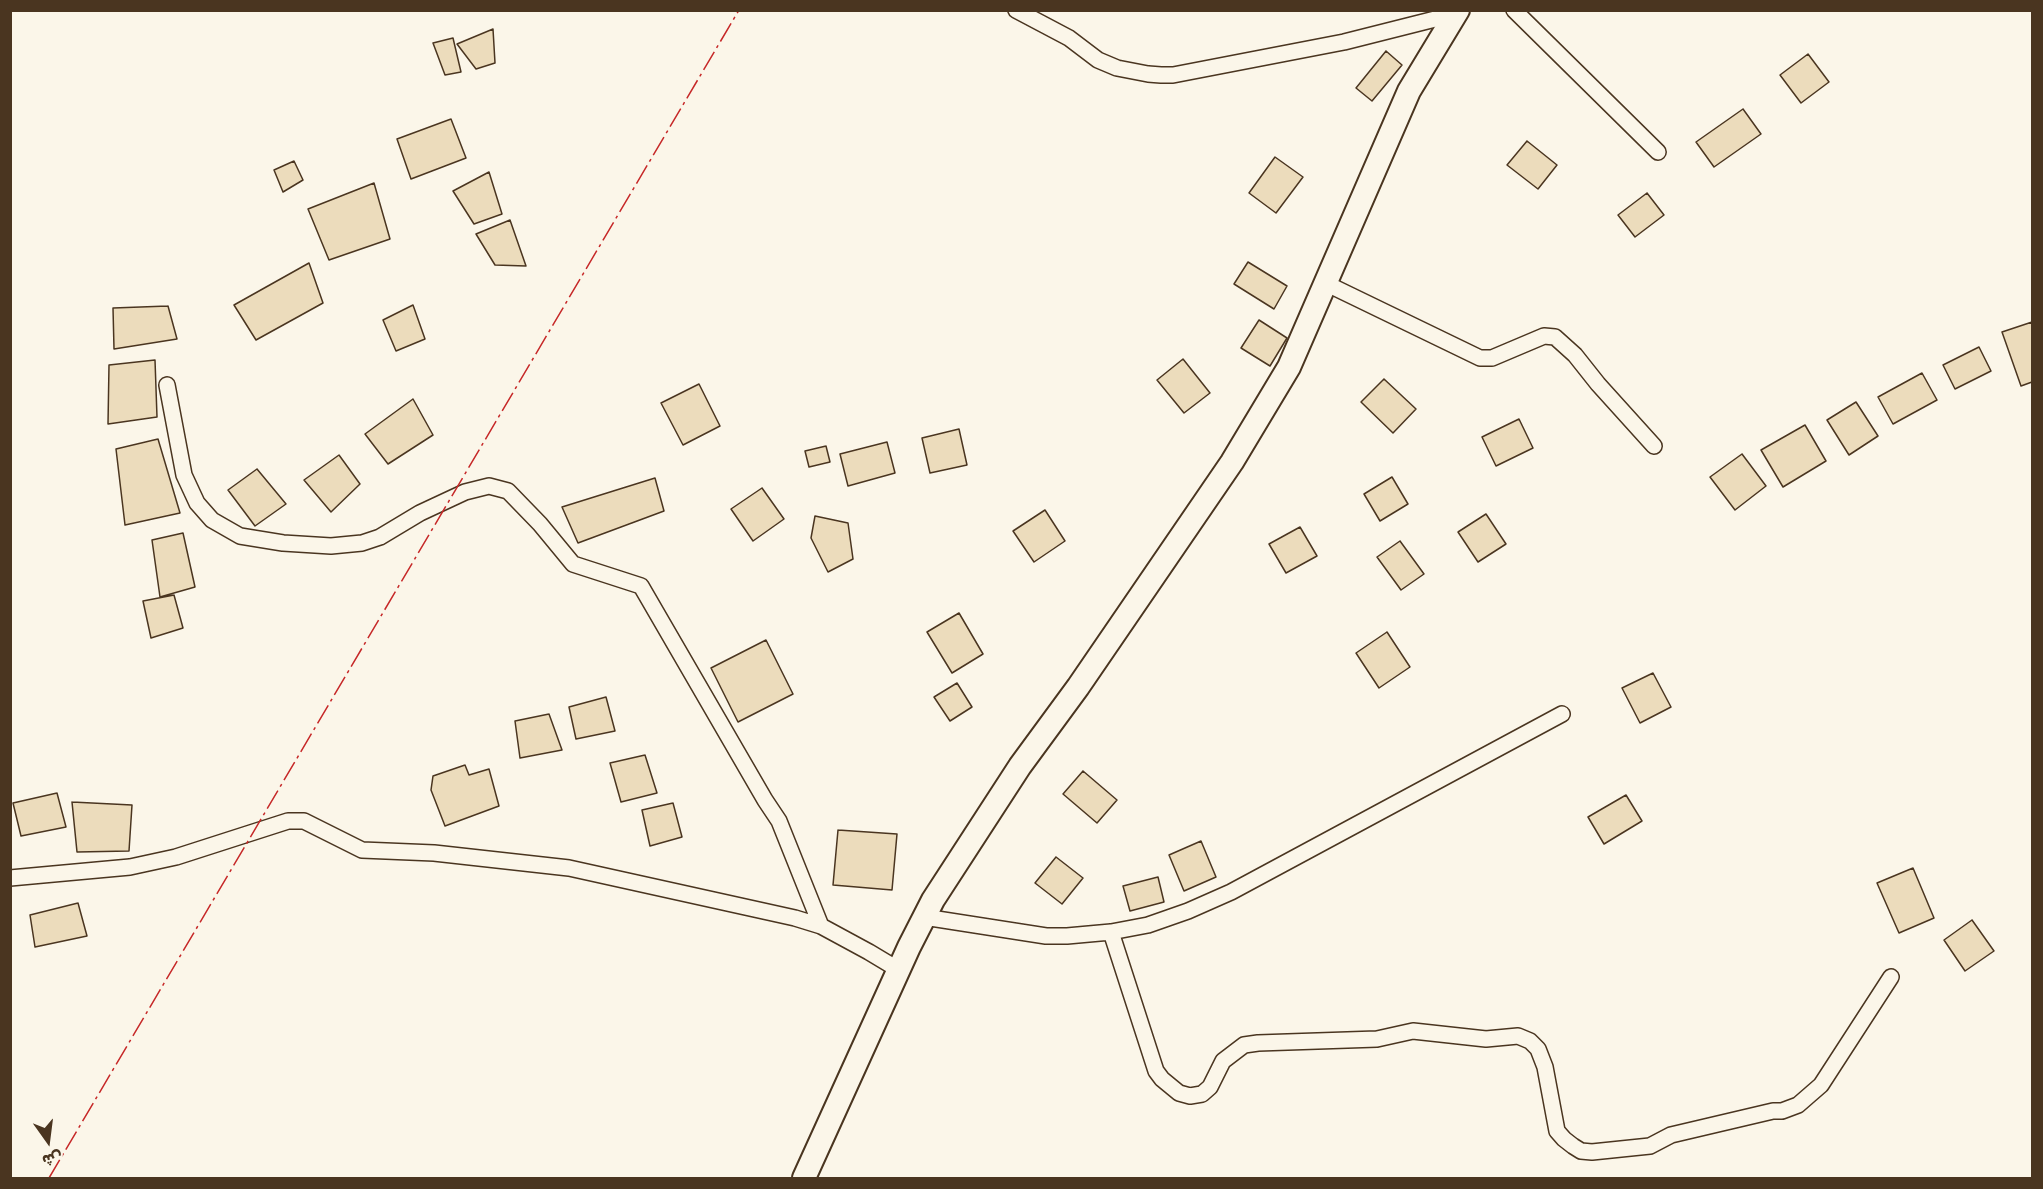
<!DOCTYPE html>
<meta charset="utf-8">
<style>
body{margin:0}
#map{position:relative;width:2043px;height:1189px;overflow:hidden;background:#fbf6e9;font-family:Rubik,Cairo,sans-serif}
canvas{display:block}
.frame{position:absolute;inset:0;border:12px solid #4a3520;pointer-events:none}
.north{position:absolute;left:18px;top:1111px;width:60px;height:60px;-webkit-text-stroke:4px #fbf6e9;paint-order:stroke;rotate:166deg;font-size:16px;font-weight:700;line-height:24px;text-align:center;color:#4a3520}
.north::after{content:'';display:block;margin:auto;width:21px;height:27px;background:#4a3520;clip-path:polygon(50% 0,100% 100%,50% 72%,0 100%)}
</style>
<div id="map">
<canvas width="2043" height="1189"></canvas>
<div class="frame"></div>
<div class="north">ش</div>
</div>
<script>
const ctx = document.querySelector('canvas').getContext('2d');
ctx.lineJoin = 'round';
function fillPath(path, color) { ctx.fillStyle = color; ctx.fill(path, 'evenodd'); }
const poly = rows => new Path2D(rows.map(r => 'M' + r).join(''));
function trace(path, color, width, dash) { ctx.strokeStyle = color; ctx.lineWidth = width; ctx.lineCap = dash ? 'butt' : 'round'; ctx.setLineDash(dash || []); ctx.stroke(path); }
const building = poly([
 [493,29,495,63,476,69,457,44,493,29],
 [453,38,461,72,445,75,433,43,453,38],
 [1386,51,1402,65,1372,101,1356,88,1386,51],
 [1808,54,1829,82,1801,103,1780,75,1808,54],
 [1743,109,1761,134,1714,167,1696,142,1743,109],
 [451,119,466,158,411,179,397,139,451,119],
 [1527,141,1557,165,1538,189,1507,165,1527,141],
 [1275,157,1303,177,1276,213,1249,193,1275,157],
 [294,161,303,180,283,192,274,170,294,161],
 [489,172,502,214,474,224,453,191,489,172],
 [374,183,390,239,329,260,308,209,374,183],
 [1647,193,1664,215,1635,237,1618,215,1647,193],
 [510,220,526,266,495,265,476,234,510,220],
 [1248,262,1287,286,1274,309,1234,284,1248,262],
 [309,263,323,303,256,340,234,305,309,263],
 [413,305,425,339,396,351,383,320,413,305],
 [168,306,177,339,114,349,113,308,168,306],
 [1259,320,1287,338,1270,366,1241,348,1259,320],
 [2032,322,2032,382,2021,386,2002,332,2032,322],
 [1979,347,1991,371,1955,389,1943,365,1979,347],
 [1183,359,1210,393,1184,413,1157,380,1183,359],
 [155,360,157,417,108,424,109,365,155,360],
 [1922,373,1937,400,1893,424,1878,397,1922,373],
 [1384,379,1416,409,1393,433,1361,402,1384,379],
 [699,384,720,426,683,445,661,403,699,384],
 [413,399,433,435,388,464,365,434,413,399],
 [1856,402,1878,436,1849,455,1827,420,1856,402],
 [1519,419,1533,448,1496,466,1482,437,1519,419],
 [1805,425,1826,461,1783,487,1761,450,1805,425],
 [959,429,967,465,930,473,922,438,959,429],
 [158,439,180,513,125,525,116,449,158,439],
 [887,442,895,473,848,486,840,454,887,442],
 [826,446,830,462,809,467,805,451,826,446],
 [1742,454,1766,486,1735,510,1710,477,1742,454],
 [339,455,360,484,331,512,304,480,339,455],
 [257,469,286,504,255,526,228,490,257,469],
 [1392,477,1408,504,1380,521,1364,494,1392,477],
 [655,478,664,511,578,543,562,507,655,478],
 [762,488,784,519,753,541,731,509,762,488],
 [1045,510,1065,541,1034,562,1013,531,1045,510],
 [1486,514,1506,544,1478,562,1458,532,1486,514],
 [815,516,848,523,853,559,828,572,811,538,815,516],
 [1300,527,1317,556,1286,573,1269,544,1300,527],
 [183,533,195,587,160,597,152,540,183,533],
 [1400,541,1424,574,1401,590,1377,557,1400,541],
 [174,595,183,628,151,638,143,601,174,595],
 [959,613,983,654,952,673,927,632,959,613],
 [1387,632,1410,667,1379,688,1356,653,1387,632],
 [766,640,793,694,738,722,711,668,766,640],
 [1653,673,1671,707,1640,723,1622,688,1653,673],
 [957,683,972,707,950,721,934,697,957,683],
 [606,697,615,731,576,739,569,707,606,697],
 [549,714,562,750,520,758,515,721,549,714],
 [645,755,657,793,621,802,610,763,645,755],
 [465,765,469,775,489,769,499,806,445,826,431,790,433,776,465,765],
 [1083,771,1117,800,1097,823,1063,794,1083,771],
 [57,793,66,827,21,836,13,803,57,793],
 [1626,795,1642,821,1604,844,1588,817,1626,795],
 [72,802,132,805,129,851,77,852,72,802],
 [673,803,682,837,650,846,642,810,673,803],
 [838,830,897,834,892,890,833,885,838,830],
 [1201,841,1216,877,1184,891,1169,855,1201,841],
 [1056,857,1083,878,1062,904,1035,883,1056,857],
 [1913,868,1934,918,1899,933,1877,883,1913,868],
 [1158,877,1164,902,1130,911,1123,886,1158,877],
 [78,903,87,936,35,947,30,915,78,903],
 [1972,920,1994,951,1965,971,1944,940,1972,920]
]);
fillPath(building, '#ecdcbc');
trace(building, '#4a3520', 1.5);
const street = poly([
 [1016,10,1069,38,1098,60,1117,68,1148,74,1161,75,1173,75,1344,42,1455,14],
 [1514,10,1658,152],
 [1325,283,1480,358,1492,358,1544,336,1555,337,1575,355,1598,384,1654,446],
 [167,385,184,475,197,503,212,520,240,536,283,543,331,546,362,543,380,537,420,513,465,492,489,486,508,491,540,524,573,564,641,586,765,800,779,821,821,926],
 [10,878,130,867,176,857,288,821,304,821,362,850,434,853,569,868,795,918,821,926,869,952,899,970],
 [924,917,1046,936,1067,936,1111,932,1148,925,1188,911,1231,892,1562,714],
 [1111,932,1156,1071,1162,1079,1179,1093,1190,1096,1202,1094,1210,1087,1223,1061,1244,1045,1258,1043,1377,1039,1413,1031,1486,1039,1518,1036,1530,1041,1538,1049,1545,1067,1557,1131,1564,1139,1573,1146,1581,1151,1592,1152,1650,1146,1671,1135,1773,1111,1782,1111,1798,1105,1821,1085,1891,977]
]);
const secondary = poly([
 [804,1178,909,947,933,900,1020,766,1078,687,1232,462,1289,367,1409,91,1458,10]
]);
trace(street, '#4a3520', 18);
trace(secondary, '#4a3520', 26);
trace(street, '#fbf6e9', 15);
trace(secondary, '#fbf6e9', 22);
trace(poly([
 [49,1178,739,10]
]), '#c62828', 1.5, [21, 4.5, 3, 4.5]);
</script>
